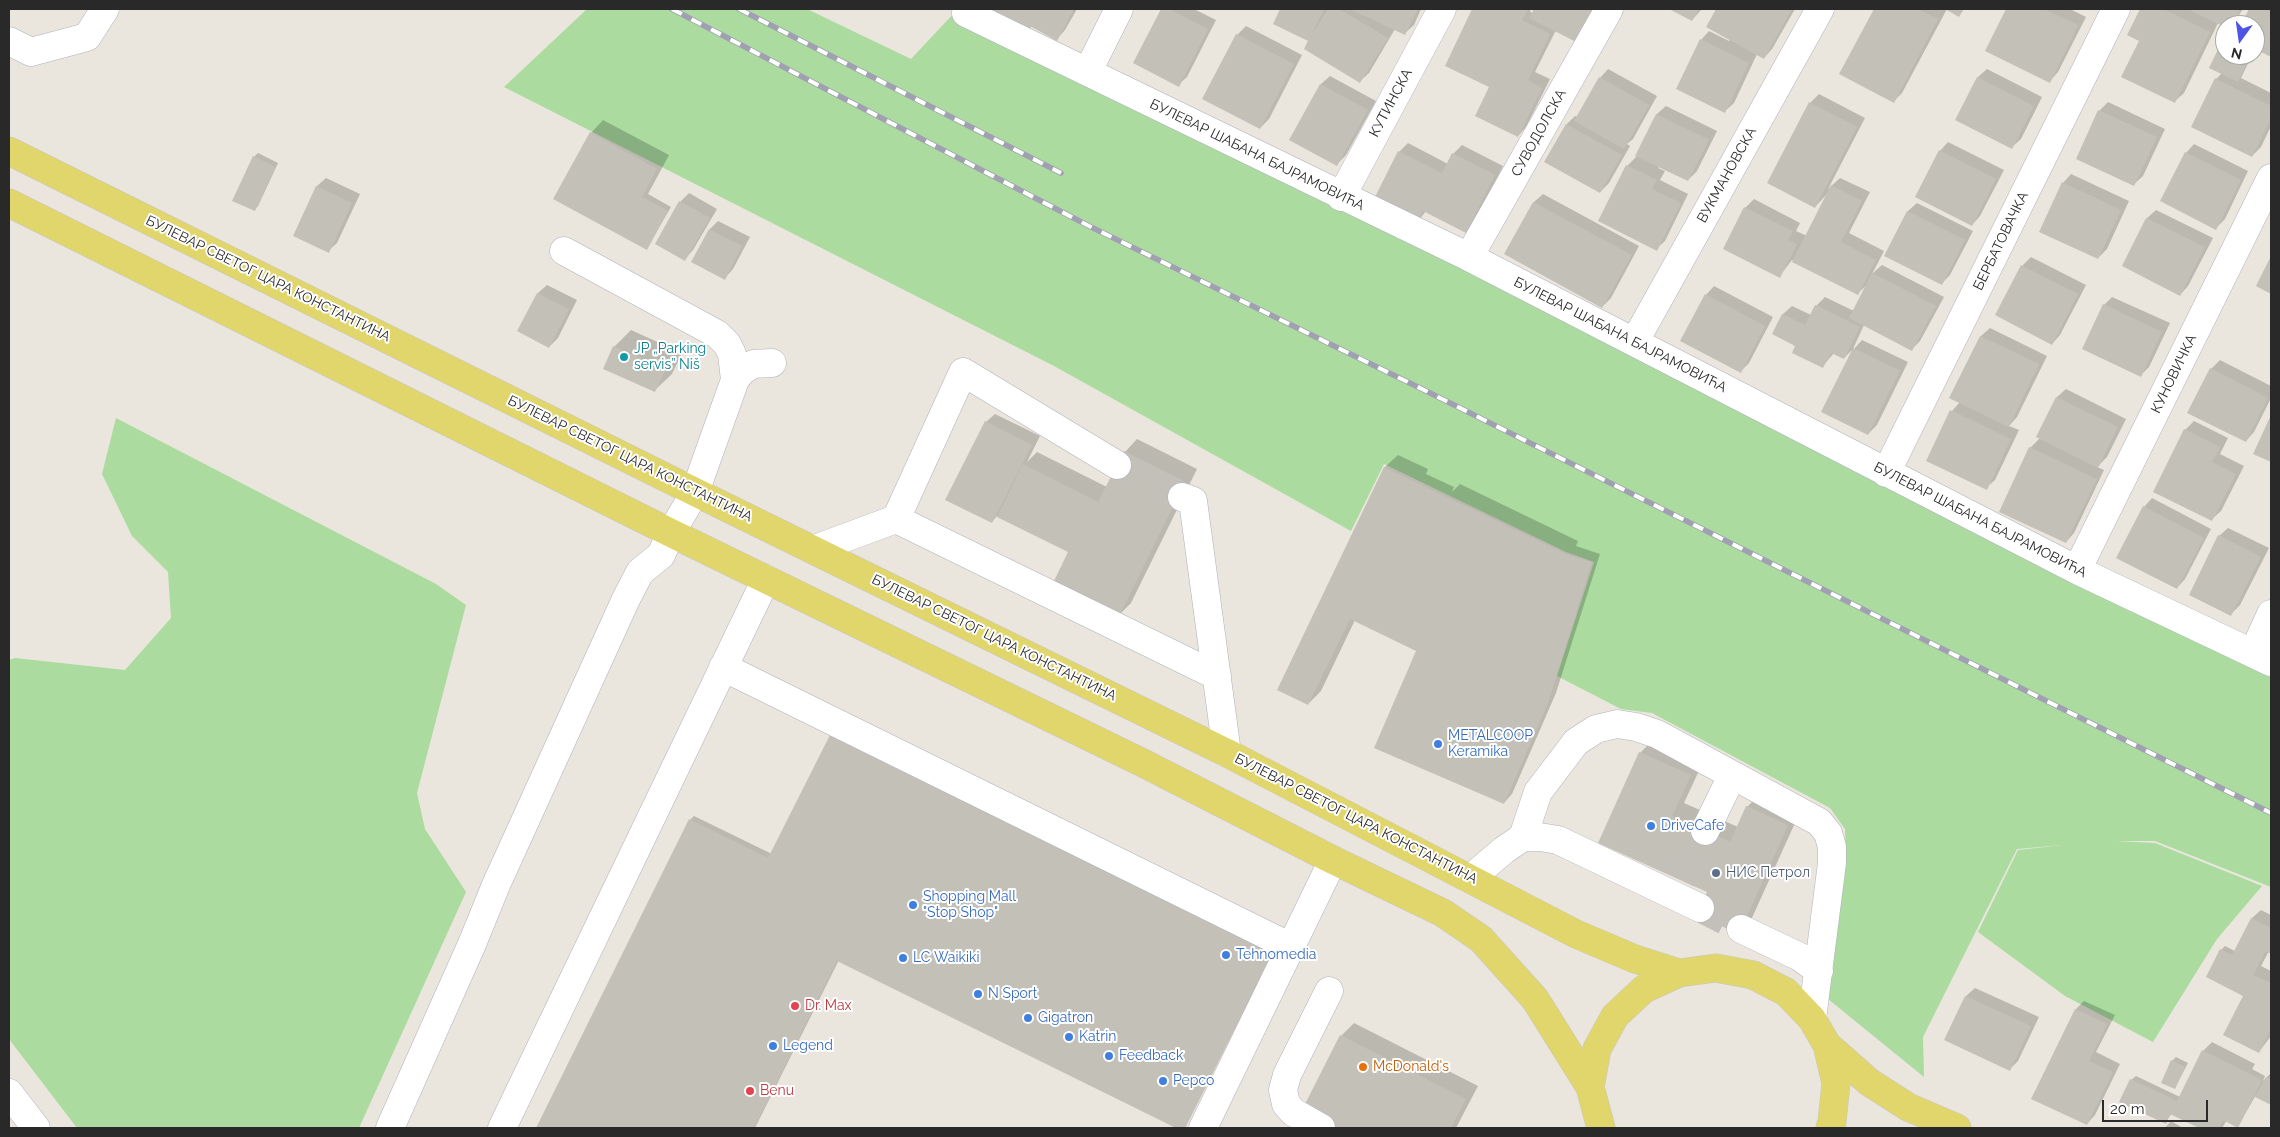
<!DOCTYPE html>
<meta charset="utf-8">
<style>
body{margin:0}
#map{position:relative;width:2280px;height:1137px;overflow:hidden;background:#eae6dd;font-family:Raleway,sans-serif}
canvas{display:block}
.frame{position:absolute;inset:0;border:10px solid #292929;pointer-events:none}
.north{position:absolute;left:2215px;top:15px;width:50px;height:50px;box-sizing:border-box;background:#fff;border:1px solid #a9a9a9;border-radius:50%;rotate:194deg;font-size:14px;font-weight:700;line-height:20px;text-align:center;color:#292929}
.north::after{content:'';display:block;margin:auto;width:18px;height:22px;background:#4e54e6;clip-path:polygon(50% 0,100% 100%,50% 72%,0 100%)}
.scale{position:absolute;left:2102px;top:1100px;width:106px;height:22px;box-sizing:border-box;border:2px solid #292929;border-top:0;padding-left:6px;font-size:15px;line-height:18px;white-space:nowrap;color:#292929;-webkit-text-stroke:4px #fff;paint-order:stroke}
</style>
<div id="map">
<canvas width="2280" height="1137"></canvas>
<div class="frame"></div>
<div class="north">N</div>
<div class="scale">20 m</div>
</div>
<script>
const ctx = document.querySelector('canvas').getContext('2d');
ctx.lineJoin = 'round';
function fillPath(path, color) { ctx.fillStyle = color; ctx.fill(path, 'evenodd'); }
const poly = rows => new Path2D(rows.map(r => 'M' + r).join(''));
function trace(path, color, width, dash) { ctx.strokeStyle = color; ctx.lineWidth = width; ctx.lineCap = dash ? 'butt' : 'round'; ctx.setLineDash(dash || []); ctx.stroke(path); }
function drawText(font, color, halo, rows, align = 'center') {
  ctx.font = font + ' Raleway,sans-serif'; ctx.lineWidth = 4; ctx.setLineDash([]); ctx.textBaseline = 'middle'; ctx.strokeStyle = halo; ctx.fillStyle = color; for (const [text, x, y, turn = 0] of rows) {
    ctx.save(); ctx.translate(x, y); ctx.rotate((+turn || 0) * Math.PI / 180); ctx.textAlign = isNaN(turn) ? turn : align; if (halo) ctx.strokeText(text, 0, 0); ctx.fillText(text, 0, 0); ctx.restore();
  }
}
fillPath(poly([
 [587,9,807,9,911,59,956,11,2271,662,2271,887,2155,841,2116,841,2155,843,2262,886,2217,939,2153,1042,2065,996,1978,932,2018,850,2063,845,2017,849,1923,1037,1924,1077,1828,999,1846,856,1845,829,1830,808,1652,713,1621,709,1557,676,1594,562,1566,552,1384,464,1351,531,1054,366,504,87],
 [116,418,436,584,466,605,417,793,425,829,466,892,359,1128,77,1128,9,1039,9,660,15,658,125,670,171,618,168,572,132,536,102,474]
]), '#abdb9f');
fillPath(poly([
 [985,9,1077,9,1065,30,1057,39,1032,26,1026,32],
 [1163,9,1194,9,1216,20,1187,77,1178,85,1134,63],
 [1282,9,1421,9,1414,25,1405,33,1395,29,1369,73,1360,81,1310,41,1275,23],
 [1474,9,1531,9,1530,12,1533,13,1535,9,1599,9,1556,30,1535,72,1550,79,1526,127,1518,136,1490,87,1446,65],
 [1672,9,1702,9,1692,20],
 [1717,9,1795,9,1772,49,1764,58,1757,54,1734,103,1725,111,1701,40,1709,31,1729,41,1730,39,1708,26],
 [1875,9,1947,9,1902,93,1894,101,1841,73],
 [2008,9,2070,9,2086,17,2058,72,2050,81,1987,50],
 [2141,9,2243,9,2232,25,2225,26,2218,23,2184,93,2175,101,2141,40,2129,34],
 [2250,9,2271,9,2271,56,2255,48,2255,25,2242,25],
 [1246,26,1302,55,1269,119,1260,128,1237,35],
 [2225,40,2225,55,2252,55,2241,78,2271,93,2271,126,2261,147,2252,156,2216,79,2222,73,2210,68],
 [1608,69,1657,96,1633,139,1627,144,1630,146,1609,183,1600,192,1546,161,1567,124,1575,116,1578,117,1600,78],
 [1987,69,2042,97,2021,139,2012,147,1957,119,1978,77],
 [1330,76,1376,101,1346,155,1337,164,1291,139,1321,84],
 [1819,94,1865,118,1828,189,1840,178,1870,192,1849,233,1884,251,1872,274,1882,265,1944,297,1920,341,1911,350,1864,325,1853,349,1844,358,1834,353,1822,367,1797,346,1774,334,1783,314,1792,306,1811,315,1816,306,1825,297,1854,311,1867,285,1858,293,1792,260,1779,277,1745,208,1754,199,1800,223,1796,231,1807,236,1827,194,1815,207,1810,103],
 [2108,102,2165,129,2143,176,2134,184,2077,158,2099,111],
 [1666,106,1717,131,1697,171,1688,180,1660,166,1658,168,1665,171,1660,180,1688,194,1665,241,1656,249,1600,221,1627,166,1638,155,1657,114],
 [603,120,669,155,648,194,671,207,647,248,591,133],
 [1948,142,2004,170,1980,216,1972,225,1940,151],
 [1408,143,1448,164,1453,154,1462,145,1503,166,1475,223,1466,232,1426,211,1413,228,1399,152],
 [2194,144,2248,171,2225,219,2216,228,2186,153],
 [258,153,278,163,258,206,254,210,254,157],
 [2071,174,2129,201,2107,249,2098,258,2063,183],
 [326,178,360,194,337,243,328,251,294,235,317,186],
 [689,193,717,209,693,250,685,259,680,202],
 [1543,194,1639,246,1611,298,1602,307,1506,254,1534,202],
 [1917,203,1973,231,1950,275,1941,284,1885,255,1908,211],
 [2156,210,2213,238,2188,286,2180,295,2123,266,2147,218],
 [718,221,750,237,733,269,725,278,693,262,710,229],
 [2031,257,2086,285,2060,335,2052,344,1996,315,2023,265],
 [547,285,577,300,558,338,549,347,518,331,538,293],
 [1714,286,1773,317,1749,363,1741,371,1706,295],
 [2112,297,2170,323,2149,367,2141,375,2104,305],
 [1990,328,2047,356,2017,417,2009,426,2019,430,1995,480,1986,488,1928,460,1952,411,1960,402,1951,398,1981,336],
 [631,330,682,353,672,374,655,390,604,368,614,347],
 [1862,340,1908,362,1877,425,1868,434,1854,349],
 [2220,360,2271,386,2271,398,2254,432,2246,441,2189,412,2211,369],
 [2066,389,2126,419,2107,457,2097,467,2104,470,2074,533,2066,542,2030,448,2040,438,2038,437,2057,397],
 [995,414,1040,436,1027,462,1037,452,1107,487,1125,452,1137,439,1197,469,1131,603,1118,616,1070,551,997,516,992,522,986,422],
 [2194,421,2228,438,2220,454,2244,466,2221,511,2212,519,2185,430],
 [1398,455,1428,469,1426,474,1454,487,1452,492,1460,484,1578,541,1576,546,1600,554,1556,693,1512,794,1504,803,1420,645,1355,620,1321,691,1308,704,1278,689,1385,467],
 [2152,498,2211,529,2185,579,2177,588,2144,507],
 [2228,528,2269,548,2240,605,2231,614,2219,536],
 [1653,740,1703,762,1684,803,1738,827,1747,807,1760,794,1800,812,1751,920,1709,891,1599,843,1640,753],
 [694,816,772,854,1276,947,1185,1128,1179,1128,839,960,755,1128,537,1128,690,820],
 [2261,910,2271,915,2271,952,2269,951,2261,966,2271,971,2271,1036,2259,1052,2244,995,2221,950,2225,946,2235,951,2252,918],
 [1975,988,2039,1017,2018,1061,2010,1069,1946,1040,1966,996],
 [2084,1001,2115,1015,2096,1052,2120,1064,2095,1115,2087,1124,2076,1009],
 [1354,1023,1478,1086,1456,1128,1341,1128,1303,1109,1341,1036],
 [2212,1042,2255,1064,2252,1069,2265,1076,2263,1081,2271,1073,2271,1104,2256,1095,2238,1126,2227,1120,2222,1128,2202,1128,2172,1113,2165,1123,2131,1080,2136,1076,2180,1097,2203,1051],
 [2176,1057,2188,1063,2175,1088,2172,1061],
 [2171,1121,2183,1128,2165,1128]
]), '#0003');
fillPath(poly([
 [982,9,1074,9,1057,41,1030,26,1027,33],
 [1161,9,1169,9,1208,29,1179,87,1133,63],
 [1280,9,1324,9,1310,38,1328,9,1339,9,1388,38,1360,83,1304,49,1308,41,1273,24],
 [1350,9,1418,9,1405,35],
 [1472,9,1528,9,1522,20,1550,34,1528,80,1542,88,1518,137,1475,116,1489,87,1445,66],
 [1534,9,1596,9,1578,43,1529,18],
 [1669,9,1699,9,1692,21],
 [1716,9,1792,9,1764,59,1706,27],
 [1874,9,1918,9,1938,19,1894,103,1839,74],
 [1945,9,1964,9,1959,17],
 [2006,9,2044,9,2078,25,2050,83,1985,51],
 [2140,9,2163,9,2210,32,2175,103,2121,77,2139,41,2127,35],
 [2187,9,2240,9,2232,25,2225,25,2225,27],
 [2249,9,2271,9,2271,57,2255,49,2255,25,2241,25],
 [1236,34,1294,64,1260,129,1202,99],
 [1700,39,1749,63,1725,113,1676,89],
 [2221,43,2225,45,2225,55,2250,56,2238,82,2209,68],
 [1599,77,1649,105,1624,149,1574,121],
 [1977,77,2034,106,2012,149,1955,120],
 [2215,78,2271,106,2271,119,2252,157,2191,127],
 [1320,84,1368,110,1337,166,1289,140],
 [1809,102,1857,127,1815,208,1767,183],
 [2098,110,2157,137,2134,186,2076,159],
 [1656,114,1709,140,1688,181,1635,156],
 [1566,124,1622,155,1600,193,1544,162],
 [590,132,657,169,642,197,668,211,647,250,553,199],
 [1939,150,1996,179,1972,226,1915,197],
 [1398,151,1442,173,1452,153,1495,175,1466,233,1423,211,1413,229,1370,207],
 [2185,152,2241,180,2216,230,2160,201],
 [253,156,275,167,255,211,232,201],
 [1626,165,1657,180,1652,189,1681,203,1657,251,1598,221],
 [2062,182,2121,210,2098,259,2039,232],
 [1831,185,1862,201,1841,242,1876,260,1858,295,1792,262],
 [316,186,352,203,329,253,293,236],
 [679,201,710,218,685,261,655,244],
 [1533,202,1632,255,1602,308,1504,254],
 [1744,207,1793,231,1788,240,1797,244,1780,278,1723,249],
 [1907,211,1965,240,1942,285,1884,256],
 [2146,218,2205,247,2180,296,2122,266],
 [709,229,742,246,725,280,691,262],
 [2271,256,2271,294,2256,286],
 [2021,265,2078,294,2052,345,1995,315],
 [1872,273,1936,306,1912,351,1849,318],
 [537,293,569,309,549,348,517,331],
 [1705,294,1765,326,1741,373,1680,341],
 [2103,304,2162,332,2141,377,2082,349],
 [1815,305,1860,327,1844,359,1831,353,1823,368,1792,353,1795,346,1772,334,1782,314,1805,325],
 [1980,336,2039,364,2009,427,1949,398],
 [613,346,666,369,655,392,603,369],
 [1853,348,1900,371,1868,435,1821,412],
 [2210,368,2268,398,2246,442,2187,413],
 [2056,397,2118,427,2098,468,2036,437],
 [1950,410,2011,439,1987,490,1926,461],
 [2271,415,2271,462,2253,454],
 [985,421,1032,445,992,523,945,500],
 [2184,429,2220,447,2212,462,2236,474,2212,521,2153,492],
 [2029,447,2097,479,2066,543,1999,512],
 [1124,451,1185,482,1118,618,1052,585,1068,552,997,517,1023,464,1098,502],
 [1384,467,1566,554,1592,562,1548,703,1504,804,1374,748,1416,651,1350,619,1308,705,1277,690],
 [2143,506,2204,538,2177,589,2116,558],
 [2218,535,2261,557,2231,616,2189,595],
 [831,733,1273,951,1185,1128,1176,1128,837,961,754,1128,536,1128,689,819,768,858],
 [1639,752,1691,775,1672,816,1730,842,1746,806,1788,825,1739,934,1697,915,1707,892,1598,843],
 [2251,918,2271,928,2271,954,2266,951,2253,975,2271,983,2271,1029,2259,1053,2223,1035,2243,996,2206,977,2220,949,2232,955],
 [1965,996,2031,1026,2010,1071,1944,1040],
 [2075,1009,2107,1024,2089,1061,2113,1072,2087,1125,2031,1099],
 [1340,1035,1466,1099,1451,1128,1338,1128,1302,1110],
 [2202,1050,2262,1080,2238,1128,2223,1120,2219,1128,2199,1128,2170,1114,2166,1124,2119,1102,2130,1079,2177,1101],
 [2171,1060,2185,1067,2175,1089,2161,1083],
 [2266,1077,2271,1079,2271,1105,2255,1097]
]), '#c3c0b8');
trace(poly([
 [1117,465,1182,497],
 [1681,880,1705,831],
 [1700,908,1741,929]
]), '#c3c0b9', 28, [28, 14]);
const minor = poly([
 [966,13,1469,257,2077,570,2271,662],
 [9,41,31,52,87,37,105,9],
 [1088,71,1119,9],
 [1341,197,1442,9],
 [1469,257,1609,9],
 [1635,341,1820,9],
 [735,380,742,371,753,364,772,363],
 [1886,473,2116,9],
 [1182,497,1193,501,1227,753],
 [896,519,1217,676],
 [815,549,896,519,963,372,1117,465],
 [2077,570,2271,178],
 [2253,653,2271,614],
 [723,667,1291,947],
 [1705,831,1732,776],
 [1523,837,1538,792,1576,742,1596,729,1617,724,1636,727,1657,734,1819,822,1828,833,1832,847,1832,863,1812,1019],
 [1471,878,1504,850,1523,837,1540,837,1558,840,1700,908],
 [1741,929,1800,957,1819,971],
 [9,1093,36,1128],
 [390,1128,472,944,496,885,626,599,640,572,661,555,671,533,695,492,735,380,732,354,727,344,717,334,564,251],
 [502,1128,766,579],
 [1203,1128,1333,860],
 [1321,1128,1293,1112,1286,1104,1283,1090,1287,1075,1329,991]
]);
const major = poly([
 [9,151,695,492,1227,753,1576,934,1635,959,1679,973,1716,968,1753,975,1786,992,1812,1019,1827,1045,1869,1082,1908,1107,1957,1128],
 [9,203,671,533,1143,763,1333,860,1443,913,1481,939,1535,999,1590,1087],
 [1827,1045,1836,1083,1832,1122,1830,1128],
 [1601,1128,1590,1087,1597,1049,1615,1016,1644,989,1679,973]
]);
trace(minor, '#b0b1bc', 29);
trace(major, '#c7c7c7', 29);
trace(minor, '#fff', 28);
trace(major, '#e1d66b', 28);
const rail = poly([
 [672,9,1089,226,1424,390,2271,813],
 [739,9,1061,173]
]);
trace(rail, '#a0a0b2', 5.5);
trace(rail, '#fff', 4, [11]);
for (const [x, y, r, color] of [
 [624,357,5,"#0f9aa8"],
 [1438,744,5,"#3f7fe0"],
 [1651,826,5,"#3f7fe0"],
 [1716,873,5,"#5c6f8a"],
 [913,905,5,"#3f7fe0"],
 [1226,955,5,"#3f7fe0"],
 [903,958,5,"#3f7fe0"],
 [978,994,5,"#3f7fe0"],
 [795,1006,5,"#e0444e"],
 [1028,1018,5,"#3f7fe0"],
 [1069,1037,5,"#3f7fe0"],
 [773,1046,5,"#3f7fe0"],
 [1109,1056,5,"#3f7fe0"],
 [1363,1067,5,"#e8710a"],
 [1163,1081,5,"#3f7fe0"],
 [750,1091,5,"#e0444e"]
]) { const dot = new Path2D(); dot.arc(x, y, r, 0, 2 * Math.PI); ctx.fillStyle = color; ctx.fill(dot); trace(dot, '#fff', 2); }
drawText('14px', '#292929', '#fff', [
 ["КУТИНСКА",1391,103,-62],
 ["СУВОДОЛСКА",1539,133,-61],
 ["БУЛЕВАР ШАБАНА БАЈРАМОВИЋА",1257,155,26],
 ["ВУКМАНОВСКА",1727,175,-61],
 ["БЕРБАТОВАЧКА",2001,241,-64],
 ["БУЛЕВАР СВЕТОГ ЦАРА КОНСТАНТИНА",268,279,26],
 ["БУЛЕВАР ШАБАНА БАЈРАМОВИЋА",1620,335,27],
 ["КУНОВИЧКА",2174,374,-64],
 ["БУЛЕВАР СВЕТОГ ЦАРА КОНСТАНТИНА",630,459,26],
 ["БУЛЕВАР ШАБАНА БАЈРАМОВИЋА",1980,520,27],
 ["БУЛЕВАР СВЕТОГ ЦАРА КОНСТАНТИНА",994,638,26],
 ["БУЛЕВАР СВЕТОГ ЦАРА КОНСТАНТИНА",1356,819,27]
]);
drawText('14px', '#0d838f', '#fff', [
 ["JP „Parking",634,349],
 ["servis” Niš",634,365]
], 'left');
drawText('14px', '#366cbe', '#fff', [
 ["METALCOOP",1448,736],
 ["Keramika",1448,752],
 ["DriveCafe",1661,826],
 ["Shopping Mall",923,897],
 ["\"Stop Shop\"",923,913],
 ["Tehnomedia",1236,955],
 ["LC Waikiki",913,958],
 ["N Sport",988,994],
 ["Gigatron",1038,1018],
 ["Katrin",1079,1037],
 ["Legend",783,1046],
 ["Feedback",1119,1056],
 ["Pepco",1173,1081]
], 'left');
drawText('14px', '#4e5e75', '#fff', [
 ["НИС Петрол",1726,873]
], 'left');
drawText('14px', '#be3a42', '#fff', [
 ["Dr. Max",805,1006],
 ["Benu",760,1091]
], 'left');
drawText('14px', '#c56008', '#fff', [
 ["McDonald's",1373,1067]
], 'left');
</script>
